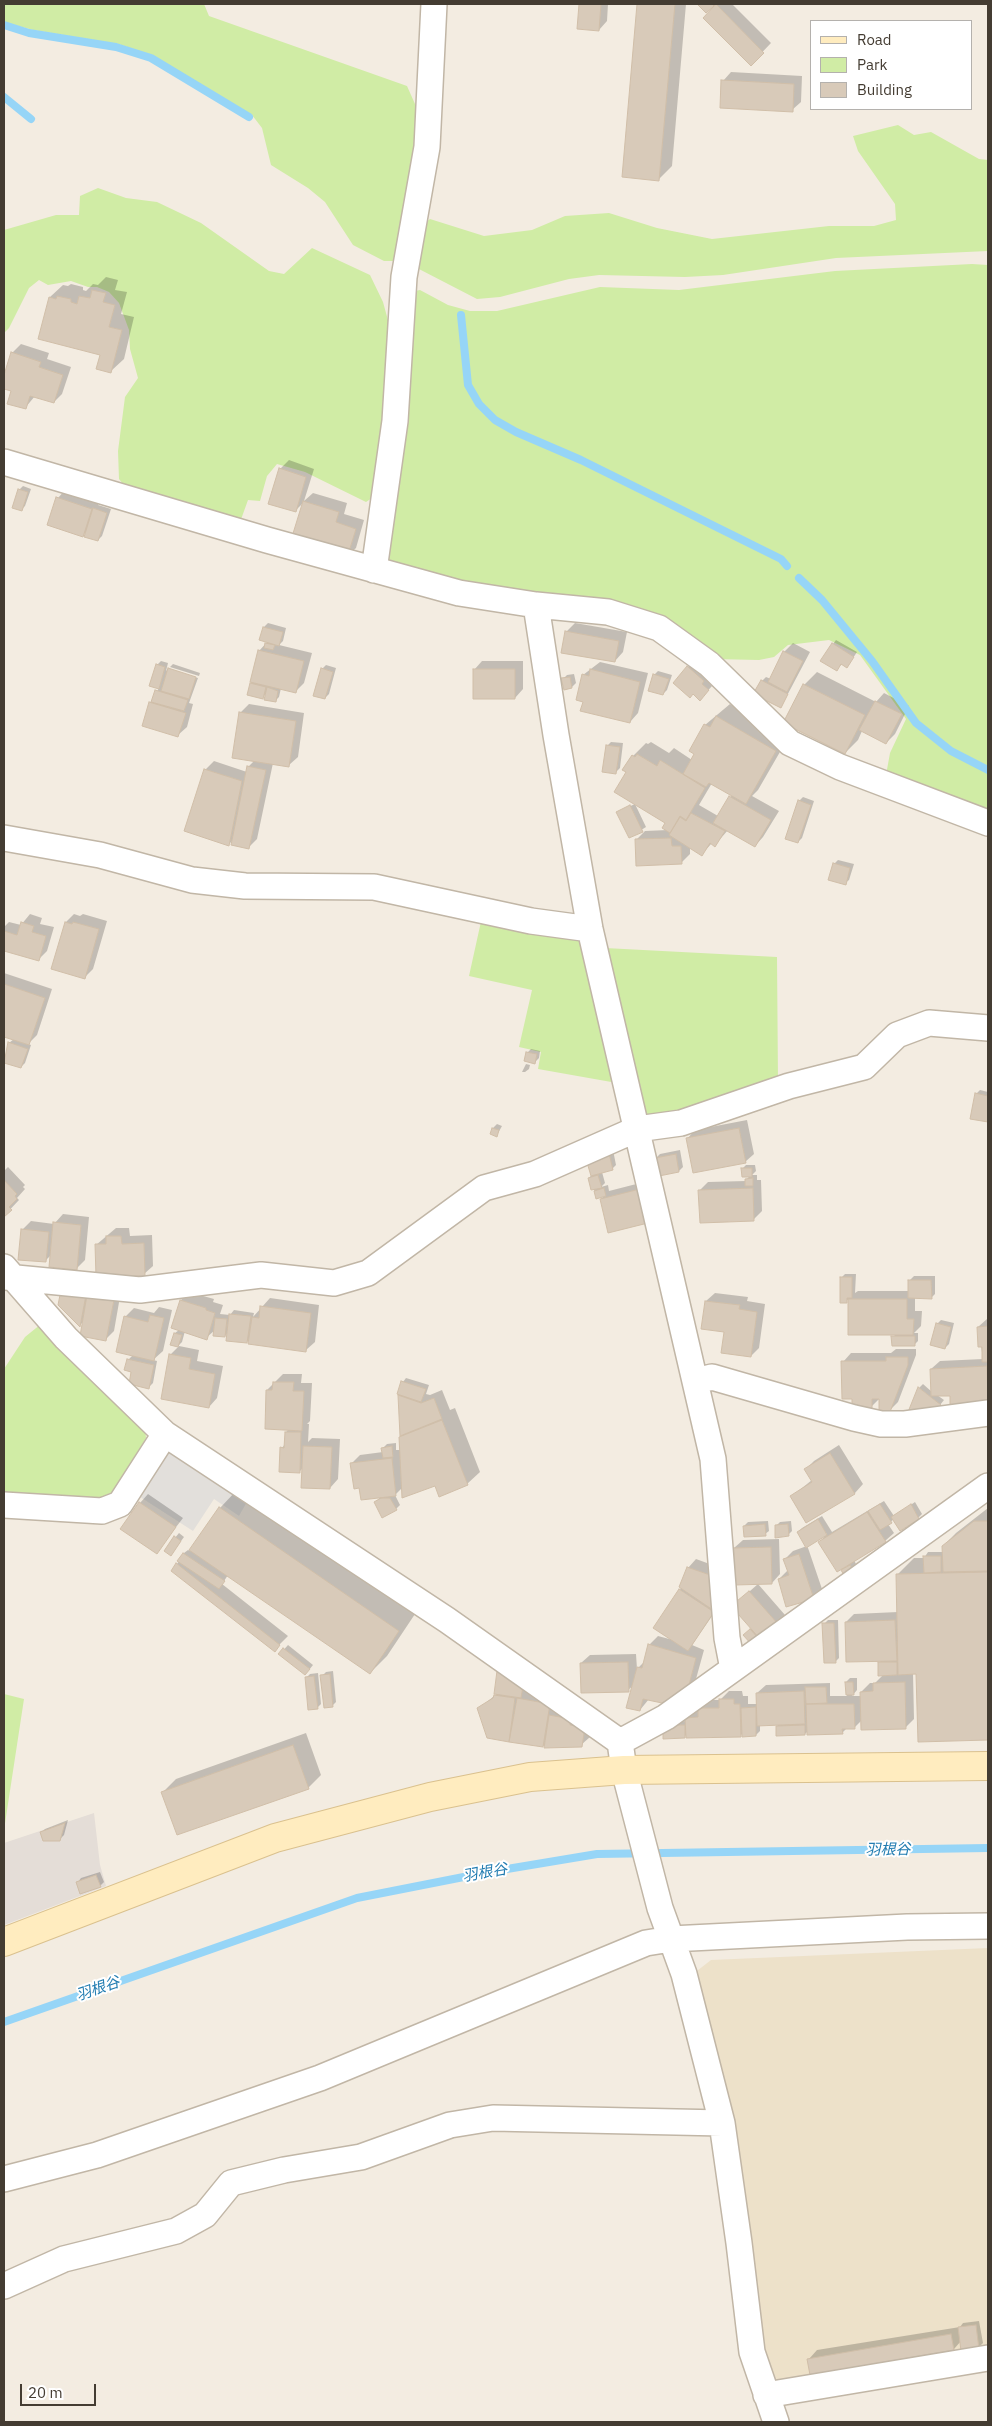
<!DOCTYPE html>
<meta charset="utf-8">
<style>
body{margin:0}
#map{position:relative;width:992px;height:2426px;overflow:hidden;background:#f3ece1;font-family:"IBM Plex Sans",sans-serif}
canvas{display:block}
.frame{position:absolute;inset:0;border:5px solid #443c32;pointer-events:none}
.legend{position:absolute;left:810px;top:20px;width:162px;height:90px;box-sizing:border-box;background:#fff;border:1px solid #b4b1ad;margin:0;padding:6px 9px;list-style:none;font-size:15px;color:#443c32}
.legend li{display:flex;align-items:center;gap:10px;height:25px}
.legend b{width:25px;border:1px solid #b4b1ad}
.scale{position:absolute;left:20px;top:2384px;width:76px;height:22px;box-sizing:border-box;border:2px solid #443c32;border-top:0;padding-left:6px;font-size:15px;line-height:18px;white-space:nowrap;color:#443c32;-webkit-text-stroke:4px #fff;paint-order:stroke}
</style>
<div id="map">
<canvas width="992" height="2426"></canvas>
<div class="frame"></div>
<ul class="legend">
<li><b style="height:6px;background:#ffecbf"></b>Road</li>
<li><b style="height:14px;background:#d0eca5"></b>Park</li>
<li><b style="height:14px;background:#d8cab9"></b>Building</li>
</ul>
<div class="scale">20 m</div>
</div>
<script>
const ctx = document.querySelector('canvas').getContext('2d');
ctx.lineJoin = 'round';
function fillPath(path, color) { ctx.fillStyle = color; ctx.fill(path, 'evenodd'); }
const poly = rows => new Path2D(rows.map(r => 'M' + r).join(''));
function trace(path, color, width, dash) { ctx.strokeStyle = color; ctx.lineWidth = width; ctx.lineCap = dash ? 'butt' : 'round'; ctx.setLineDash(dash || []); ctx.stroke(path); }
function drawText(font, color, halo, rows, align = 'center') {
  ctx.font = font + ' "IBM Plex Sans","Noto Sans JP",sans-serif'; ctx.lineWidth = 4; ctx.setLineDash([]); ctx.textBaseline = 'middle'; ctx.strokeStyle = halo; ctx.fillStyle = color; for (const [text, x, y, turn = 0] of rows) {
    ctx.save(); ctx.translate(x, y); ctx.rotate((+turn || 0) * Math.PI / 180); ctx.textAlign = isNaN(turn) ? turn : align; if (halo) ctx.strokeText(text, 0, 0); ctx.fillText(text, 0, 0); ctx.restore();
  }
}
fillPath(poly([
 [94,1813,100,1865,106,1886,4,1925,4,1843]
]), '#e4ddd7');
fillPath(poly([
 [988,1948,988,2349,774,2387,763,2348,693,1974,711,1960]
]), '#ede1c9');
fillPath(poly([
 [4,4,204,4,209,16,407,86,415,104,418,141,402,261,384,261,353,245,325,202,308,188,271,165,262,128,252,115,152,55,118,44,33,30,4,22],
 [898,125,914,135,931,132,979,159,988,160,988,251,836,258,723,275,685,277,599,275,569,279,500,297,477,299,417,268,421,226,430,219,484,236,532,230,565,216,609,213,657,228,712,239,829,226,874,226,896,220,895,204,858,151,853,136],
 [98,188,126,198,157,202,201,223,269,271,284,274,312,248,370,275,383,302,392,335,385,420,372,498,366,502,305,472,277,464,267,476,260,501,248,500,239,525,130,493,119,479,118,451,125,397,138,378,130,349,129,330,119,303,109,292,97,287,88,287,71,281,48,285,39,280,29,288,9,328,4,333,4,230,56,215,79,215,80,196],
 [972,264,988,265,988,810,886,775,890,753,906,719,860,655,829,640,788,645,774,657,759,660,713,659,676,633,461,586,381,564,415,291,420,290,448,305,470,311,497,311,600,287,679,290,835,271],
 [482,917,584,935,617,1083,538,1069,541,1052,519,1047,532,990,469,976],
 [605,948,777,957,778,1081,682,1118,643,1119],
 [41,1324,145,1428,146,1438,115,1491,97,1499,4,1496,4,1369,25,1337],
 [4,1694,24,1699,4,1830]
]), '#d0eca5');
fillPath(poly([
 [171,1452,247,1502,239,1516,214,1499,193,1531,137,1495,164,1454]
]), '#e2dfdb');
fillPath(poly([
 [580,4,608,4,607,21,599,30,578,28],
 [638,4,686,4,672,166,659,179,623,176],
 [718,4,732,4,771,43,751,64,705,18],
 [731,72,802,76,801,102,792,110,723,81],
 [106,277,118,280,115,290,127,292,121,314,134,317,124,359,111,371,102,354,50,297,63,285,68,286,71,284,83,287,83,290,86,291,93,284,98,285],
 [21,344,49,353,47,359,71,367,62,394,54,402,35,396,25,408,12,390,4,388,4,379,12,353],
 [289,460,314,469,304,501,313,493,347,503,344,514,364,520,356,548,347,556,304,502,295,511,280,469],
 [23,486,31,489,25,506,21,510,19,490],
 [66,489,100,500,98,505,111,509,102,536,98,540,87,531,83,535,58,498],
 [268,623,286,628,283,641,279,645,312,653,304,683,295,692,281,688,279,697,275,701,267,693,263,697,251,683,259,651,268,641,264,627],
 [575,623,627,632,623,652,615,661,566,632],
 [836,640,857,652,847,667,842,664,836,670,833,644],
 [793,643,810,652,781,707,762,681,766,677,771,679,784,652],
 [161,661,168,663,166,671,169,668,169,670,198,678,189,703,193,704,187,727,178,735,150,703,159,688,157,665],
 [482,661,523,661,523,689,515,698,474,670],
 [600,662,648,673,638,713,630,722,583,675],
 [691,663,707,676,705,679,712,686,704,695,688,667],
 [173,664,200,673,199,676,170,667],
 [326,665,336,668,329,694,325,698,322,669],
 [658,671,672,675,667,690,663,694,654,675],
 [817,672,876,702,884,693,909,706,895,734,886,743,862,731,858,740,845,753,804,685],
 [574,674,576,683,572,687,563,679,567,675],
 [249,704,304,713,298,757,289,765,273,763,257,839,249,847,233,840,229,844,205,770,214,761,247,772,248,767,255,760,240,713],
 [730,704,788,738,758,790,752,796,779,811,763,837,755,846,728,830,715,845,712,843,702,854,690,847,690,854,682,862,636,840,645,831,668,830,667,823,628,771,633,756,646,743,648,744,651,742,669,753,674,748,692,760,705,725],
 [712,783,732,795,718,816,699,805],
 [611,742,623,743,620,768,616,772,607,746],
 [803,797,814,801,802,838,798,842,799,801],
 [635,804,646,827,630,837,617,812],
 [838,860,854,864,849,880,845,883,834,864],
 [30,914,42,918,40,924,54,927,47,951,38,960,4,950,4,927,9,922,21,925],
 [74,914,80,916,83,914,107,921,93,969,84,978,66,922],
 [4,973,52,989,37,1035,28,1044,31,1045,25,1063,21,1067,4,1061,9,1043,14,1039,4,1035],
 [531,1049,540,1051,539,1058,535,1062,527,1053],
 [526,1064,530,1065,529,1069,525,1072,522,1072],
 [980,1090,988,1092,988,1121,972,1118,976,1094],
 [747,1120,754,1154,745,1162,687,1139,695,1130],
 [497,1124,502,1126,497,1135,493,1128],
 [613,1150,616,1165,612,1169,602,1172,605,1183,601,1187,608,1185,609,1191,648,1181,648,1222,601,1199,605,1195,597,1197,589,1178],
 [680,1150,683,1167,679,1171,660,1174,656,1158,660,1154],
 [746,1165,755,1165,756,1171,752,1175,757,1175,757,1180,761,1180,762,1211,753,1220,700,1190,708,1182,746,1181,750,1175,742,1169],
 [8,1167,25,1185,23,1187,25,1189,17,1198,19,1200,4,1216,4,1171],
 [63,1214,89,1217,85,1260,76,1269,51,1255,45,1261,22,1230,31,1221,54,1224],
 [116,1228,129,1228,130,1236,152,1235,153,1266,144,1274,96,1245],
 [845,1274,856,1274,855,1293,858,1291,909,1291,910,1280,914,1276,935,1276,935,1294,931,1298,915,1297,915,1311,922,1311,921,1326,914,1333,918,1333,918,1341,914,1345,893,1337,896,1334,849,1333,849,1299,846,1301,841,1278],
 [62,1291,121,1291,114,1331,106,1339,83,1322,80,1325],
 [189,1292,214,1299,213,1302,223,1305,220,1314,230,1315,234,1310,254,1313,253,1317,270,1298,319,1305,315,1342,306,1350,250,1338,247,1342,228,1333,225,1336,215,1330,206,1338,185,1331,182,1342,178,1346,175,1333,179,1330,181,1300],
 [715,1293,748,1297,747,1301,765,1304,759,1348,751,1356,725,1330,706,1301],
 [159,1307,172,1310,163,1351,153,1360,157,1361,153,1383,149,1387,133,1371,128,1360,133,1355,125,1317,134,1308,154,1313],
 [987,1319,988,1319,988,1402,951,1394,937,1395,944,1400,940,1405,919,1388,923,1384,932,1392,931,1369,940,1361,983,1359,978,1327],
 [941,1320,954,1323,949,1344,945,1348,937,1324],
 [179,1346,199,1350,197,1361,223,1366,217,1398,209,1407,170,1355],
 [896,1349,916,1349,916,1355,898,1402,889,1411,880,1398,871,1407,854,1398,843,1362,851,1353,891,1353],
 [283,1374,302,1374,301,1383,312,1383,310,1421,307,1424,309,1424,308,1442,312,1438,340,1439,338,1479,330,1488,303,1468,299,1472,282,1448,285,1444,286,1432,289,1429,267,1390],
 [406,1378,429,1385,426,1394,430,1395,442,1390,450,1410,455,1408,480,1472,467,1484,403,1487,395,1495,400,1505,396,1509,375,1503,381,1496,360,1487,352,1463,360,1455,383,1452,383,1448,387,1444,396,1443,396,1450,401,1450,400,1437,406,1432,399,1396,403,1382],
 [839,1445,863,1484,855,1493,807,1522,792,1496,812,1480,806,1469,814,1461],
 [236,1491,415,1614,387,1656,370,1673,228,1575,222,1584,288,1636,274,1650,177,1564,184,1553,188,1550,190,1551,220,1508],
 [148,1494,183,1518,157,1552,140,1503],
 [884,1501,894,1516,915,1502,922,1514,918,1518,894,1519,888,1524,894,1533,885,1541,854,1560,857,1566,853,1570,842,1571,847,1566,820,1542,827,1533,807,1545,822,1589,813,1598,779,1579,788,1570,785,1559,793,1551,807,1546,798,1532,802,1528,822,1516,832,1532],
 [988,1508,988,1739,919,1741,917,1673,913,1673,914,1719,906,1727,862,1720,854,1728,847,1728,842,1733,808,1731,805,1734,777,1726,780,1724,760,1724,760,1731,756,1735,743,1733,741,1735,687,1734,684,1737,668,1722,687,1721,687,1718,695,1710,698,1709,708,1700,720,1700,729,1691,742,1691,743,1696,748,1696,748,1704,757,1704,757,1693,766,1685,830,1683,830,1696,847,1696,846,1682,850,1678,857,1678,857,1690,852,1696,861,1696,861,1692,870,1683,875,1683,884,1674,879,1663,882,1660,846,1622,854,1614,898,1612,897,1575,914,1558,924,1558,928,1552,943,1552,943,1546,956,1533],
 [768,1521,769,1531,765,1534,744,1526,748,1522],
 [791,1521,792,1531,788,1535,776,1526,780,1522],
 [179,1533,184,1537,171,1555,165,1550],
 [779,1539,780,1574,772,1583,734,1548,743,1540],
 [696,1559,718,1567,721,1603,692,1645,704,1650,696,1679,687,1688,649,1699,640,1710,634,1685,628,1690,581,1663,590,1655,636,1654,637,1669,645,1661,649,1645,658,1636,673,1640,680,1590,688,1568],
 [758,1584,785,1615,752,1644,745,1635,752,1628,742,1598],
 [828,1620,838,1620,839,1658,835,1662,824,1624],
 [288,1645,313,1665,309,1670,280,1654],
 [333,1671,336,1702,332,1706,322,1676,326,1672],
 [499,1671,593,1719,590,1737,581,1745,544,1746,488,1737,478,1709,498,1693,496,1692],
 [318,1673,321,1704,317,1708,306,1678,310,1674],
 [306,1733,321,1775,308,1788,163,1792,176,1779],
 [68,1820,64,1835,60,1839,41,1833,45,1829],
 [100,1872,104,1882,100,1886,78,1882,81,1878],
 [979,2321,983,2343,979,2347,961,2341,954,2349,809,2359,817,2350,960,2327,963,2323]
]), '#0003');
trace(poly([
 [4,25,29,33,116,47,151,58,249,117],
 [4,97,31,119],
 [461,315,468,385,479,404,495,420,516,432,581,460,781,559,787,566],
 [799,578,822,600,872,661,916,723,951,751,988,770],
 [4,2022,357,1898,489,1872,597,1854,988,1848]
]), '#96d5f7', 8);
const building = poly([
 [579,4,601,4,599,31,577,29,579,4],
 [637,4,675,4,659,181,622,177,637,4],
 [697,4,712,4,714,6,706,13,697,4],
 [716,4,764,53,751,66,703,18,716,4],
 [721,80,794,84,793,112,720,108,721,80],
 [92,290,106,293,103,302,115,305,109,327,122,330,111,373,96,369,100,355,38,339,49,297,56,299,57,296,71,299,71,302,77,304,79,296,90,298,92,290],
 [11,352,41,362,39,367,63,375,54,403,30,396,26,409,7,404,11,391,4,389,4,375,11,352],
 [279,468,306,477,296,512,268,504,279,468],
 [18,489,28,492,22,511,12,508,18,489],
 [56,497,92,509,83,537,47,525,56,497],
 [303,501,339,512,336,522,356,529,347,558,291,540,303,501],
 [93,508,107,513,98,541,84,537,93,508],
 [263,627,283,632,279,646,259,640,263,627],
 [565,631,619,641,615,662,561,653,565,631],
 [265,643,275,645,273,650,264,648,265,643],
 [832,643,854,657,847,668,841,664,837,671,820,661,832,643],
 [258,650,304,661,296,693,250,682,258,650],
 [783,651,803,661,787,692,768,682,783,651],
 [156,664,165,667,159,689,149,686,156,664],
 [687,666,704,681,702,684,709,690,700,701,693,694,690,698,673,683,687,666],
 [168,668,196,677,189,699,161,691,168,668],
 [321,668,333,672,325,699,313,696,321,668],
 [473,669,515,669,515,699,473,699,473,669],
 [590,669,640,682,630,723,580,711,583,702,576,700,582,674,589,676,590,669],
 [653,674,669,679,663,695,648,691,653,674],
 [570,677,572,688,564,690,561,678,570,677],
 [761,680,788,694,781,708,753,694,761,680],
 [250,683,266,687,263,699,247,695,250,683],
 [803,684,865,715,845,754,783,723,803,684],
 [267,687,278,691,276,702,264,700,267,687],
 [155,690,188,700,184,711,151,702,155,690],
 [875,701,902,714,886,744,859,730,875,701],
 [149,702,186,713,178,737,142,726,149,702],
 [239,712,296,721,289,767,232,758,239,712],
 [716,716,776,751,746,804,709,783,706,787,683,774,694,754,689,751,704,724,710,727,716,716],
 [606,745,620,747,616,774,602,772,606,745],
 [637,754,657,766,660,760,705,788,686,820,680,816,670,833,662,828,665,823,614,792,626,772,622,770,632,755,635,757,637,754],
 [247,766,266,770,249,849,231,845,247,766],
 [204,769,242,781,229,846,184,831,204,769],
 [729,796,771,820,755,847,713,823,729,796],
 [798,800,811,805,798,843,785,839,798,800],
 [630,805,643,832,629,838,616,812,630,805],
 [691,813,725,831,715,847,710,843,702,856,669,835,680,817,686,821,691,813],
 [671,838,672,846,681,846,682,864,636,866,635,839,671,838],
 [833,863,850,868,846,885,828,880,833,863],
 [21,922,34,926,32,932,46,936,39,961,4,951,4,931,17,935,21,922],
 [65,922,72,924,73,922,99,929,85,979,51,969,65,922],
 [4,984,45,998,29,1045,4,1037,4,984],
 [8,1042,28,1049,21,1068,4,1063,8,1042],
 [526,1052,537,1054,535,1064,524,1061,526,1052],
 [975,1093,988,1096,988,1122,970,1119,975,1093],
 [492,1128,499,1130,497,1137,490,1134,492,1128],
 [739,1128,746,1163,693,1173,686,1138,739,1128],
 [609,1153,613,1170,591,1176,586,1159,609,1153],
 [676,1154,679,1172,659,1176,655,1158,676,1154],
 [741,1168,752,1168,752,1177,742,1177,741,1168],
 [598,1175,602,1188,591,1190,588,1178,598,1175],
 [753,1178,753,1186,745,1186,745,1179,753,1178],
 [4,1180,17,1194,15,1196,17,1199,9,1207,12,1210,4,1217,4,1180],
 [604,1188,606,1196,596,1199,594,1191,604,1188],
 [753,1188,754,1221,700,1223,698,1190,753,1188],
 [640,1189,648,1223,608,1233,600,1199,640,1189],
 [53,1222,81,1225,77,1270,49,1267,53,1222],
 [21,1229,49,1232,46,1262,18,1260,21,1229],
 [106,1236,121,1236,122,1244,144,1243,145,1276,96,1277,95,1244,106,1244,106,1236],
 [840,1277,852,1277,852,1298,847,1298,847,1303,840,1303,840,1277],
 [908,1280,931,1280,932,1299,908,1298,908,1280],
 [61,1290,86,1295,80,1327,58,1305,61,1290],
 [87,1295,114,1300,106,1341,80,1336,87,1295],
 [848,1299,907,1299,907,1319,914,1319,913,1335,848,1335,848,1299],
 [180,1300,206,1308,206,1310,215,1313,207,1340,171,1328,180,1300],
 [705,1301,740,1305,739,1309,757,1312,751,1357,721,1353,724,1332,701,1329,705,1301],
 [260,1306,311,1313,306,1352,248,1344,252,1317,259,1318,260,1306],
 [229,1314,251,1316,247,1343,226,1341,229,1314],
 [150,1315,164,1318,154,1361,116,1352,124,1316,148,1322,150,1315],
 [215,1318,227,1319,225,1337,213,1336,215,1318],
 [936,1323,951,1327,945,1349,930,1345,936,1323],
 [988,1326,988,1362,982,1362,982,1347,978,1347,977,1327,988,1326],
 [174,1333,182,1335,178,1347,170,1345,174,1333],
 [891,1336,915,1336,915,1346,892,1346,891,1336],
 [169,1354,191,1358,189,1369,215,1374,209,1408,161,1399,169,1354],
 [886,1357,908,1357,908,1365,890,1412,879,1412,879,1399,872,1399,872,1409,852,1409,852,1399,842,1399,841,1361,886,1361,886,1357],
 [127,1359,154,1365,149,1389,129,1384,131,1372,124,1370,127,1359],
 [987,1366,988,1403,950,1405,950,1396,931,1396,930,1369,987,1366],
 [401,1381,426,1389,421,1402,397,1394,401,1381],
 [273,1382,294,1382,293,1391,304,1391,302,1431,265,1429,266,1390,272,1390,273,1382],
 [918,1387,941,1405,936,1411,908,1412,918,1387],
 [398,1395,421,1403,434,1398,442,1419,400,1436,398,1395],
 [442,1420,468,1485,439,1497,435,1486,402,1498,399,1437,442,1420],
 [285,1432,301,1432,300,1473,279,1472,280,1447,284,1448,285,1432],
 [303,1446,332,1447,330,1489,301,1488,303,1446],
 [392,1446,393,1457,383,1458,381,1448,392,1446],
 [830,1453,855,1494,806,1523,790,1496,812,1482,804,1469,830,1453],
 [392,1458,396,1496,361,1500,359,1488,354,1489,350,1463,392,1458],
 [381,1498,390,1498,397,1510,382,1518,374,1502,381,1498],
 [139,1502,176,1527,157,1554,120,1529,139,1502],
 [880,1504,892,1523,880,1530,868,1511,880,1504],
 [911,1504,919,1519,900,1531,891,1517,911,1504],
 [219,1507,399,1631,370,1674,189,1550,219,1507],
 [867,1512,886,1542,837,1572,818,1542,867,1512],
 [818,1519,827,1535,806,1548,797,1532,818,1519],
 [974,1521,988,1521,988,1571,943,1572,942,1546,974,1521],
 [765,1524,766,1536,744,1537,743,1526,765,1524],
 [788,1524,789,1536,775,1538,775,1525,788,1524],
 [174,1536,181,1541,171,1556,164,1551,174,1536],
 [771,1547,772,1584,734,1585,733,1548,771,1547],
 [183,1553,225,1581,219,1589,177,1561,183,1553],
 [799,1554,814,1599,786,1607,778,1579,789,1575,783,1559,799,1554],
 [923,1556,941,1556,941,1572,924,1573,923,1556],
 [176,1563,280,1645,275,1652,171,1571,176,1563],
 [850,1565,854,1571,845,1577,841,1570,850,1565],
 [687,1567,710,1575,713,1610,679,1587,687,1567],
 [988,1572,988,1740,918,1742,916,1674,898,1675,896,1574,988,1572],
 [679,1589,714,1612,688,1651,653,1628,679,1589],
 [749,1591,778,1624,760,1639,731,1606,749,1591],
 [895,1620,897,1661,846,1662,845,1622,895,1620],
 [822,1623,834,1623,836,1663,824,1663,822,1623],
 [750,1629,759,1639,752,1645,743,1635,750,1629],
 [648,1644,696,1658,688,1689,662,1703,643,1699,640,1711,626,1708,637,1667,642,1668,648,1644],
 [283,1648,310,1669,305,1675,278,1654,283,1648],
 [628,1662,629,1692,581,1693,580,1663,628,1662],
 [878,1662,897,1662,897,1675,878,1676,878,1662],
 [497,1671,523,1686,521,1698,494,1694,497,1671],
 [330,1674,333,1707,324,1708,320,1675,330,1674],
 [314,1676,318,1709,308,1710,305,1677,314,1676],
 [845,1682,853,1682,854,1695,846,1695,845,1682],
 [905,1682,906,1729,861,1730,860,1692,873,1691,873,1683,905,1682],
 [805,1687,826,1687,827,1703,806,1704,805,1687],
 [804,1691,805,1724,757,1726,756,1693,804,1691],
 [494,1695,515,1698,509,1742,487,1738,477,1708,493,1698,494,1695],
 [517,1698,550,1704,543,1747,509,1742,517,1698],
 [719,1699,734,1699,734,1704,740,1704,741,1737,686,1738,685,1718,698,1717,698,1708,719,1708,719,1699],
 [806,1704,854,1704,855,1729,842,1729,843,1734,807,1735,806,1704],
 [756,1707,756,1736,742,1737,741,1708,756,1707],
 [549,1715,571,1719,570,1725,585,1727,582,1747,544,1748,549,1715],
 [663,1725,685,1725,685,1738,663,1739,663,1725],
 [805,1725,805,1735,776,1736,776,1726,805,1725],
 [293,1745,309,1789,177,1835,161,1792,293,1745],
 [65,1823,60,1841,43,1841,40,1832,65,1823],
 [96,1875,101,1887,80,1894,76,1882,96,1875],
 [976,2325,979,2349,961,2351,958,2327,976,2325],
 [951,2334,954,2350,810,2375,807,2359,951,2334]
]);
fillPath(building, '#d8cab9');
trace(building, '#d0bea8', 1);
const street = poly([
 [4,462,267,540,459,593,536,605,608,612,659,628,709,664,790,743,840,767,988,823],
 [374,570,395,421,404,277,427,147,434,4],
 [536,605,556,735,590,929,713,1459,727,1638,733,1669],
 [4,838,100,855,192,880,245,886,374,887,531,921,590,929],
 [4,1267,66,1338,165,1434,447,1620,620,1742,624,1770,660,1908,684,1974,722,2123,739,2243,752,2352,776,2422],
 [6,1277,140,1290,261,1275,334,1283,368,1273,484,1188,535,1174,637,1129,681,1123,789,1086,864,1067,897,1035,929,1023,988,1028],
 [696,1381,712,1377,854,1418,881,1424,905,1424,988,1413],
 [4,1505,102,1511,120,1504,165,1434],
 [620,1742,666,1717,988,1486],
 [4,2179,97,2155,320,2078,646,1943,671,1939,907,1927,988,1926],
 [4,2286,64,2259,176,2231,205,2215,231,2183,284,2170,361,2157,450,2125,493,2118,722,2123],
 [766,2395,988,2358]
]);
const secondary = poly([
 [4,1942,275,1838,430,1797,530,1777,624,1770,988,1766]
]);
trace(street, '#c1b6a6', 28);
trace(secondary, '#dac18e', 30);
trace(street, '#fff', 25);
trace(secondary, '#ffecbf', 28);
drawText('italic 15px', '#217cb1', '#fff', [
 ["羽根谷",888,1850,-1],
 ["羽根谷",485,1873,-10],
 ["羽根谷",98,1989,-19]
]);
</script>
